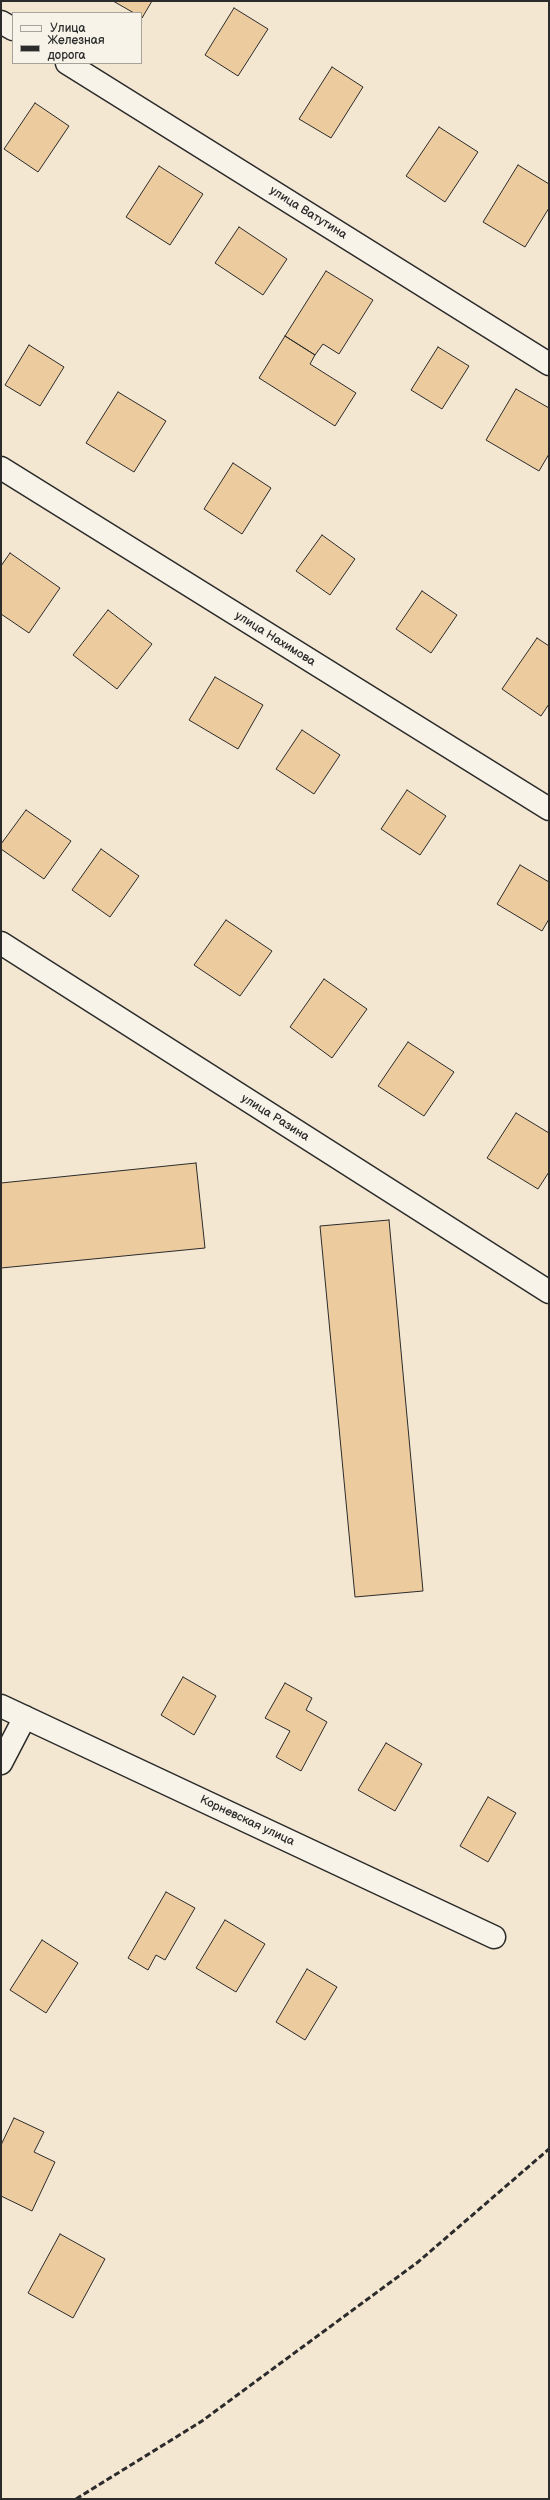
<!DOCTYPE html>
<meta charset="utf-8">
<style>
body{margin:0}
#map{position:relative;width:550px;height:2500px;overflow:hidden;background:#f4e7d2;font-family:"Balsamiq Sans",sans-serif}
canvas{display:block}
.frame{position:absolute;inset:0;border:2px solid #2b2b2b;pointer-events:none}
.legend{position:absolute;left:12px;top:12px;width:130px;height:52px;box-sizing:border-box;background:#f7f3e8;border:1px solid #a5a39c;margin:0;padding:5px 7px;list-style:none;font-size:12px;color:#2b2b2b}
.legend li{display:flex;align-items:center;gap:8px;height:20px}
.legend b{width:20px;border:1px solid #a5a39c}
</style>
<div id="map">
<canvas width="550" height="2500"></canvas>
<div class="frame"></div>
<ul class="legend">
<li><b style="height:5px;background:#f7f3e8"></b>Улица</li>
<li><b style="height:5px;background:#2b2b2b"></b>Железная дорога</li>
</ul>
</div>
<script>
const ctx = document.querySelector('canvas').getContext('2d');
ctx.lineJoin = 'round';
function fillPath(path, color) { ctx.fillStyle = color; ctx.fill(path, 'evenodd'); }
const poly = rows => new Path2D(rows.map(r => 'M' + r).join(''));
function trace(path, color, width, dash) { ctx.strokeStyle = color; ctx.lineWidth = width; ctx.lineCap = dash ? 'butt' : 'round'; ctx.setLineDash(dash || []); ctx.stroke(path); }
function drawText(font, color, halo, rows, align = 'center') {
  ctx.font = font + ' "Balsamiq Sans",sans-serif'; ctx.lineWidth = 4; ctx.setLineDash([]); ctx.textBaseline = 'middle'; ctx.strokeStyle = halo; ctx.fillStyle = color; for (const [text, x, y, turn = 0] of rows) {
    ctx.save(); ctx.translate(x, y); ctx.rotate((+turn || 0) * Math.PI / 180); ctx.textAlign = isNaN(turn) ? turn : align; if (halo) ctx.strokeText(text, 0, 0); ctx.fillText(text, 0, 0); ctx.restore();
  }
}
const building = poly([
 [113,1,152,1,142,18,141,13,134,13,113,1],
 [234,8,268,29,238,76,205,55,234,8],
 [332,67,363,87,331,138,299,119,332,67],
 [35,103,69,126,38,172,4,149,35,103],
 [439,127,478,152,445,202,406,176,439,127],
 [518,165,549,184,549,208,525,247,483,222,518,165],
 [159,166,203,194,170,245,126,217,159,166],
 [239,227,287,259,263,295,215,263,239,227],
 [326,271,373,300,339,354,323,344,315,355,285,336,326,271],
 [285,336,315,355,310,364,356,393,335,426,259,378,285,336],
 [29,345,64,367,40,406,5,385,29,345],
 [438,347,469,366,442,409,411,390,438,347],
 [516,389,549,408,549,454,539,471,486,440,516,389],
 [118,392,166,421,134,472,86,443,118,392],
 [233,463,271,488,242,534,204,509,233,463],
 [322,535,355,559,330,595,296,571,322,535],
 [10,553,60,588,29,633,1,614,1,566,10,553],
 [422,591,457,615,431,653,396,629,422,591],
 [108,610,152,644,117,689,73,655,108,610],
 [537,638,549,646,549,704,541,716,502,689,537,638],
 [215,677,263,705,238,749,189,720,215,677],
 [302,730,340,755,314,794,276,769,302,730],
 [407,790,446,816,420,855,381,829,407,790],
 [26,810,71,841,44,879,1,849,1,844,26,810],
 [101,849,139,876,110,917,72,890,101,849],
 [520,865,549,882,549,919,542,931,497,904,520,865],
 [226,920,272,951,240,996,194,965,226,920],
 [324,979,367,1009,332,1058,290,1027,324,979],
 [408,1042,454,1072,424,1116,378,1086,408,1042],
 [516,1113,549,1133,549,1172,538,1189,487,1158,516,1113],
 [196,1163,205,1248,1,1268,1,1183,196,1163],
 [389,1220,423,1591,355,1597,320,1226,389,1220],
 [183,1677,216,1696,194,1735,161,1715,183,1677],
 [285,1683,312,1698,306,1710,327,1722,301,1771,276,1757,290,1731,265,1718,285,1683],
 [386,1743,422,1764,395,1811,358,1790,386,1743],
 [488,1797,516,1813,488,1862,460,1846,488,1797],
 [166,1892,195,1908,165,1960,156,1955,148,1970,128,1958,166,1892],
 [225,1920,265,1944,236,1992,196,1968,225,1920],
 [42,1940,78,1963,46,2013,10,1990,42,1940],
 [307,1969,337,1987,305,2040,276,2022,307,1969],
 [14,2118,44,2132,34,2152,55,2162,32,2211,1,2196,1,2145,14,2118],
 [60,2234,105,2259,73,2318,28,2293,60,2234]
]);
fillPath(building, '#eccb9e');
trace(building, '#2b2b2b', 1);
const minor = poly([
 [1,22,13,29],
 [67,63,549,364],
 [1,468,549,809],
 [1,943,549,1292],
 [1,1706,494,1937],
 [1,1763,25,1717]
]);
trace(minor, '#2b2b2b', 25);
trace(minor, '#f7f3e8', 22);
trace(poly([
 [76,2499,202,2421,418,2262,549,2149]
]), '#2b2b2b', 3, [6, 3]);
drawText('12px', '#2b2b2b', '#f7f3e8', [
 ["улица Ватутина",308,213,32],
 ["улица Нахимова",275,639,32],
 ["улица Разина",275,1118,32],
 ["Корневская улица",247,1821,25]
]);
</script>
